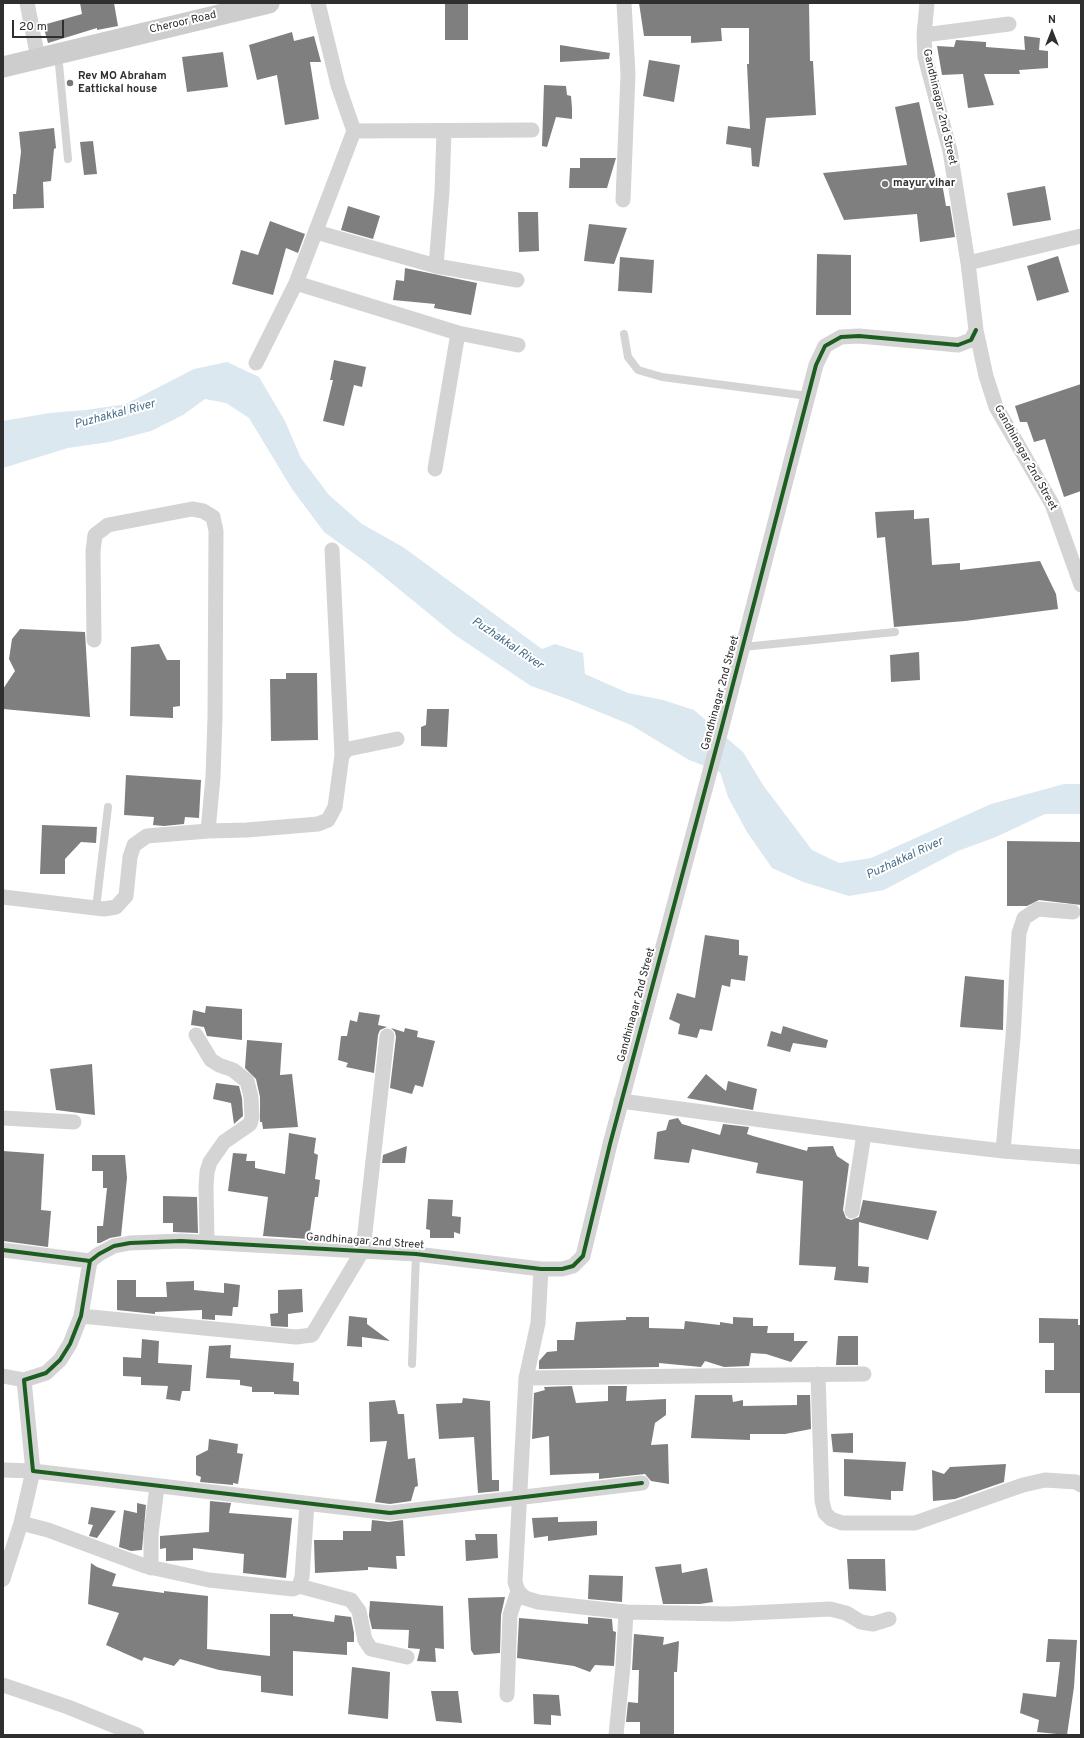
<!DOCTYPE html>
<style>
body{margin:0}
#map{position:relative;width:1084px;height:1738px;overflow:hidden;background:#fff;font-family:Overpass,sans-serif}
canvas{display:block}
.frame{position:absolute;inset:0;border:4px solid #2f2f2f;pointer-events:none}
.north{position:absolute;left:1032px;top:12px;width:40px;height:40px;-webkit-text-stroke:3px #fff;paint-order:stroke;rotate:0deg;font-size:11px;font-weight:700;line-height:16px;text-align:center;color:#2f2f2f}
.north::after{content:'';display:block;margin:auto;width:14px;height:18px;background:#2f2f2f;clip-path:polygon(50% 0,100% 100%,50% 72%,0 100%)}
.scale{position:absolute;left:12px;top:20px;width:52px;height:18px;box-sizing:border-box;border:2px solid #2f2f2f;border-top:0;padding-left:5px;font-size:12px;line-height:14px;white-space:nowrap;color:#2f2f2f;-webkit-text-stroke:3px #fff;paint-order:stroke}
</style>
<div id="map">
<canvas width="1084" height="1738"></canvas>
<div class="frame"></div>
<div class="north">N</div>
<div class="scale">20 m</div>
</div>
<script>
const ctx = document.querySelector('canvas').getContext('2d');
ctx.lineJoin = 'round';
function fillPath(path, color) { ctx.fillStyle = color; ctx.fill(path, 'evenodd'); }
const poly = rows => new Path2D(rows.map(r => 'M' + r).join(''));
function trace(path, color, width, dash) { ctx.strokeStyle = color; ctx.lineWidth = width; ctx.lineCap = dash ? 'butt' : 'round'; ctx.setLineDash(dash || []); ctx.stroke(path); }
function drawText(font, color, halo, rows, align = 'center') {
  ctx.font = font + ' Overpass,sans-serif'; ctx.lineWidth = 4; ctx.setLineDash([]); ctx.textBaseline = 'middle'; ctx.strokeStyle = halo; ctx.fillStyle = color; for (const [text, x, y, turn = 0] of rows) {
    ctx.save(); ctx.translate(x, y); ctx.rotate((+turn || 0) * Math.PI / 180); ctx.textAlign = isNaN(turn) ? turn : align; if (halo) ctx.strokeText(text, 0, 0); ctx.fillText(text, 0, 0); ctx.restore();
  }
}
fillPath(poly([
 [227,362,259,377,285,421,301,458,329,495,362,524,403,547,542,649,555,644,583,653,585,674,628,693,663,700,694,710,743,752,763,785,812,850,839,863,871,858,991,804,1064,784,1081,784,1081,814,1045,814,996,837,958,851,884,890,849,896,803,882,772,868,747,832,728,797,720,772,689,760,631,725,570,700,531,686,455,635,367,563,324,532,292,489,249,418,226,403,205,399,183,415,151,431,109,442,68,448,3,468,3,421,49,413,86,410,126,404,194,369]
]), '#dce8f0');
fillPath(poly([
 [80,3,114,3,118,26,97,30,97,28,48,43,43,25,82,14],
 [445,3,468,3,468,40,445,40],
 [639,3,809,3,810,61,813,61,816,115,766,118,759,167,752,166,751,148,726,144,728,126,750,129,747,64,749,64,749,28,721,28,722,41,691,43,691,36,644,36],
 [292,32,294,41,314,36,321,62,310,62,319,119,285,125,277,75,257,80,249,45],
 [1024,36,1040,38,1039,50,1048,51,1048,68,1019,70,1020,74,984,74,994,105,968,108,963,74,942,75,937,46,954,47,956,40,986,42,986,47,1025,50],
 [560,45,610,53,609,59,560,62],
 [223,52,228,87,187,92,182,57],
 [649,60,680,65,674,102,643,96],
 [544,85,566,86,567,95,571,96,572,108,572,119,556,117,547,147,542,146],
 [919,102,936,178,941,177,946,206,950,206,955,237,920,242,917,214,844,220,823,173,907,165,895,107],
 [54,128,56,148,54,149,51,181,43,182,44,208,13,209,13,194,16,194,21,152,19,132],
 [93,141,97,174,84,175,80,142],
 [580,158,616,158,607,188,569,188,570,168,580,168],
 [1045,186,1051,220,1013,226,1007,193],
 [348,206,380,216,373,239,341,230],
 [518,212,538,212,539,251,519,252],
 [270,221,305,234,298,253,286,248,273,295,232,284,241,250,258,255],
 [589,224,627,228,614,264,584,261],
 [817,254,851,255,851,315,816,315],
 [1058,256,1069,292,1037,301,1027,266],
 [620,257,654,260,652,293,618,291],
 [405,268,477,283,471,315,434,308,435,304,393,300,396,280,404,281],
 [334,360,366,367,362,387,354,385,344,426,323,421,333,380,330,380],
 [1081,384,1081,491,1064,497,1045,439,1034,442,1027,422,1020,422,1015,406],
 [914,510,914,519,929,518,932,565,960,563,960,570,1040,561,1056,594,1058,609,965,621,894,627,885,537,877,538,875,512],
 [20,629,85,632,90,717,3,709,3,689,15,671,9,659,12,639],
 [159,644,167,660,180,660,180,706,173,707,173,718,130,716,131,647],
 [919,652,920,680,891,682,890,655],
 [286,673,317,673,318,740,271,741,270,679,286,679],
 [427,709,449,709,447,747,421,746,421,727,426,725],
 [126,775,201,780,199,818,185,817,184,824,164,826,153,825,154,817,124,815],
 [42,825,97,827,96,843,81,842,65,859,65,874,40,874],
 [1007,841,1081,842,1081,905,1039,900,1027,906,1007,906],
 [705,935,739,940,739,955,748,956,745,981,731,979,730,987,722,985,712,1031,700,1029,697,1038,678,1034,680,1024,669,1019,677,993,695,998],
 [965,976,1004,980,1003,1030,960,1027],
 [206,1006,242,1009,242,1040,207,1036,204,1027,191,1025,193,1010,205,1013],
 [359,1012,380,1015,378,1025,387,1027,380,1030,378,1035,374,1073,346,1067,348,1063,338,1060,341,1036,347,1036,350,1020,357,1022],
 [783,1026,828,1040,826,1048,793,1043,790,1052,767,1046,771,1031,781,1034],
 [391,1028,404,1032,405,1028,418,1031,417,1037,435,1041,423,1087,415,1085,412,1094,390,1088,396,1037,395,1032],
 [247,1040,282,1043,280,1075,292,1074,298,1127,263,1129,262,1122,260,1122,260,1097,256,1079,245,1068],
 [92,1064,95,1115,56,1110,50,1069],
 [706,1074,726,1091,728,1081,757,1089,753,1110,687,1098],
 [216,1083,239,1086,242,1098,243,1116,234,1124,231,1103,213,1099],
 [678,1118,682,1124,720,1135,723,1124,749,1127,747,1134,753,1136,807,1151,808,1147,833,1146,837,1156,849,1164,843,1210,846,1218,851,1220,859,1217,863,1200,937,1211,928,1240,859,1222,858,1266,869,1267,868,1283,834,1280,836,1267,799,1265,803,1181,756,1173,758,1163,692,1149,689,1163,654,1159,657,1132,666,1130,669,1120],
 [289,1133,316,1138,314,1153,318,1155,315,1179,320,1180,318,1197,315,1197,309,1239,263,1236,268,1197,228,1191,233,1153,247,1154,246,1161,255,1161,255,1168,285,1174],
 [407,1146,405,1163,382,1163,383,1155],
 [3,1151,44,1154,41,1210,51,1211,48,1247,3,1241],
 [92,1155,125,1155,127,1178,121,1236,110,1238,100,1243,97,1243,97,1226,103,1226,107,1188,103,1188,103,1171,92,1171],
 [163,1196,197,1197,198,1233,173,1232,173,1223,163,1223],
 [428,1199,453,1200,452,1216,461,1217,460,1234,454,1232,454,1238,430,1238,430,1230,426,1229],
 [117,1280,136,1280,136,1297,167,1297,166,1282,194,1281,194,1290,224,1293,224,1283,240,1285,238,1307,233,1307,232,1316,215,1315,215,1320,202,1319,202,1310,155,1312,155,1314,117,1310],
 [302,1289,303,1312,288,1314,288,1327,271,1326,270,1314,278,1313,278,1290],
 [349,1316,367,1318,367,1324,390,1341,362,1337,362,1347,347,1346],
 [626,1317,649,1317,649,1328,684,1329,685,1321,720,1325,720,1322,733,1324,733,1317,753,1318,753,1326,768,1326,767,1333,794,1333,794,1341,808,1341,791,1362,766,1354,751,1353,749,1366,724,1367,705,1361,701,1367,659,1363,659,1367,539,1369,539,1361,547,1352,557,1351,557,1340,574,1340,576,1322,626,1320],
 [1039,1318,1078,1319,1078,1325,1081,1325,1081,1393,1045,1393,1045,1370,1054,1370,1054,1343,1039,1343],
 [838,1336,858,1336,858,1365,836,1365],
 [142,1339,159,1341,158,1363,192,1365,190,1391,182,1391,180,1401,166,1399,168,1386,141,1385,141,1377,123,1376,123,1357,141,1358],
 [231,1345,230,1358,294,1363,293,1381,299,1382,299,1395,274,1394,274,1392,252,1392,252,1387,240,1385,240,1380,206,1378,209,1346],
 [572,1386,576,1403,608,1401,608,1386,627,1386,626,1401,666,1399,666,1415,655,1423,651,1445,668,1444,669,1484,651,1481,645,1474,599,1479,599,1473,550,1475,549,1436,532,1439,534,1393,545,1390,544,1387],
 [695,1395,732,1395,733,1402,743,1400,743,1406,797,1405,797,1395,810,1395,811,1429,785,1434,750,1434,750,1440,691,1438],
 [463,1398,490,1401,492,1480,499,1480,499,1491,478,1493,474,1437,439,1439,436,1404,462,1403],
 [395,1400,398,1414,404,1414,408,1459,415,1458,418,1486,415,1487,411,1501,390,1504,375,1502,387,1441,370,1442,369,1402],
 [853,1433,853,1453,833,1452,831,1434],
 [209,1439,238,1444,237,1453,243,1454,238,1484,233,1483,233,1485,200,1482,201,1477,196,1475,196,1456,208,1450],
 [844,1459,906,1462,903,1491,891,1491,891,1500,844,1496],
 [1006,1464,1004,1482,955,1499,933,1501,932,1470,944,1474,950,1467],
 [210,1501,231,1503,229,1513,292,1518,286,1578,243,1573,244,1554,193,1548,193,1560,166,1561,166,1548,160,1549,160,1536,209,1532],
 [137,1503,146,1505,142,1550,131,1551,119,1547,124,1510,137,1513],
 [91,1507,116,1511,97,1538,89,1536,93,1525,88,1524],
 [558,1517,558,1522,597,1521,597,1535,548,1541,548,1536,534,1538,532,1518],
 [372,1520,389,1522,403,1520,405,1556,396,1556,397,1569,368,1567,368,1570,315,1573,314,1540,343,1540,343,1531,371,1531],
 [475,1534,497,1534,498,1558,466,1561,465,1540,476,1540],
 [847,1559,885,1559,886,1591,849,1589],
 [91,1563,97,1567,116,1574,112,1586,164,1593,164,1591,208,1596,207,1649,270,1656,270,1614,293,1614,293,1616,334,1622,335,1615,351,1617,354,1633,354,1642,347,1642,347,1655,293,1651,293,1696,261,1692,261,1676,219,1670,180,1659,174,1666,144,1657,142,1661,106,1645,119,1613,88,1604],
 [681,1564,682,1573,707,1568,713,1602,700,1604,663,1604,655,1567],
 [589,1575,623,1576,622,1602,588,1599],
 [505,1597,501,1615,500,1653,474,1655,471,1650,468,1598],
 [370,1601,443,1606,444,1649,435,1648,436,1662,417,1661,420,1649,408,1648,409,1630,372,1629,369,1616],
 [588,1617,612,1619,613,1631,616,1632,614,1666,595,1665,590,1672,574,1666,517,1658,519,1618,588,1624],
 [634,1634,664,1637,663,1645,679,1641,677,1672,674,1672,674,1735,640,1735,640,1722,626,1722,628,1702,638,1703,639,1670,632,1670],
 [1048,1639,1077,1640,1074,1687,1067,1735,1037,1732,1039,1720,1020,1713,1023,1693,1056,1697,1060,1662,1046,1662],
 [352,1667,390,1672,388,1719,348,1714],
 [431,1691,458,1691,462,1723,436,1721],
 [533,1694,559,1695,561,1716,551,1715,551,1725,534,1724]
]), '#7f7f7f');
trace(poly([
 [58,54,68,159],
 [624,334,628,357,638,370,662,377,808,396],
 [743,647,895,632],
 [96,908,108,807],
 [412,1364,416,1254]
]), '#d4d4d4', 8);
trace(poly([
 [27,3,38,58],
 [318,3,338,85,354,131,296,283,458,333,435,469],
 [927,3,924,35,925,57,950,151,968,263,976,330,986,376,996,407,1052,504,1081,585],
 [924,35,1009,24],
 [354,131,532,130],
 [623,200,628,74,624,3],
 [316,232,436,266,517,280],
 [968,263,1081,236],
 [436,266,442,192,444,131],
 [458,333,518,345],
 [256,363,296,283],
 [332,550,342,755],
 [208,831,247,830,318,824,328,820,335,807,342,755,348,749,397,739],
 [3,897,104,909,116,907,126,896,130,857,134,845,147,836,208,831,213,777,215,718,216,531,213,517,203,511,192,509,108,525,95,535,93,551,94,640],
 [196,1035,211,1060,219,1065,233,1070,247,1081,251,1097,252,1117,250,1124,224,1142,210,1162,207,1172,206,1187,207,1242],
 [621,1101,918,1141,1003,1151,1081,1157],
 [3,1118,74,1122],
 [1003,1151,1013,1037,1019,933,1024,918,1038,909,1073,912],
 [852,1211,864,1134],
 [3,1250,90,1261,99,1254,114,1246,130,1243,181,1241,416,1254,541,1269,562,1269,573,1266,583,1256,610,1144,721,730,816,365,825,346,841,337,859,336,958,345,971,340,976,330],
 [90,1261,81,1316,70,1344,60,1360,46,1373,24,1380,33,1471,390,1513,642,1483],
 [541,1269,538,1323,526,1378,515,1582,518,1591,525,1598,538,1602,626,1612,729,1614,830,1609,846,1613,861,1622,873,1624,889,1619],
 [81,1316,296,1337,312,1335,363,1250,387,1036],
 [818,1374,822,1501,825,1513,831,1519,842,1523,915,1523,1023,1485,1045,1480,1076,1482,1081,1485],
 [3,1376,24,1380],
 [526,1378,864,1374],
 [3,1470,33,1471,21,1523,3,1579],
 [21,1523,48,1530,145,1566,209,1580,293,1589,299,1586,302,1577,307,1504],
 [151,1568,151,1534,157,1487],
 [299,1586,351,1600,359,1611,365,1640,371,1649,407,1657],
 [3,1685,68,1707,137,1735],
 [507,1695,510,1615,518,1591],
 [616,1735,623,1666,626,1612]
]), '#d4d4d4', 15);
trace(poly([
 [3,67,269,3]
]), '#cdcdcd', 21);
trace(poly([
 [3,1250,90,1261,99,1254,114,1246,130,1243,181,1241,416,1254,541,1269,562,1269,573,1266,583,1256,610,1144,721,730,816,365,825,346,841,337,859,336,958,345,971,340,976,330],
 [90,1261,81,1316,70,1344,60,1360,46,1373,24,1380,33,1471,390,1513,642,1483]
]), '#1b5e20', 4);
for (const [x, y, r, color] of [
 [70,83,4,"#787878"],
 [885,184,4,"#787878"]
]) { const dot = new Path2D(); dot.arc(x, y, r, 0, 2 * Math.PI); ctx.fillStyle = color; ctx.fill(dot); trace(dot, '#fff', 1.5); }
drawText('11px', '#2f2f2f', '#fff', [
 ["Cheroor Road",183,23,-13],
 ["Gandhinagar 2nd Street",939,107,77],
 ["Gandhinagar 2nd Street",1025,458,61],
 ["Gandhinagar 2nd Street",721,693,-75],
 ["Gandhinagar 2nd Street",637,1005,-75],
 ["Gandhinagar 2nd Street",365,1242,4]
]);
drawText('bold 11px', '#2f2f2f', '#fff', [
 ["Rev MO Abraham",78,77],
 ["Eattickal house",78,90],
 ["mayur vihar",893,184]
], 'left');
drawText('italic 12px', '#456e8a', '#fff', [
 ["Puzhakkal River",115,415,-15],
 ["Puzhakkal River",507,644,34],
 ["Puzhakkal River",905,859,-25]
]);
</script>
